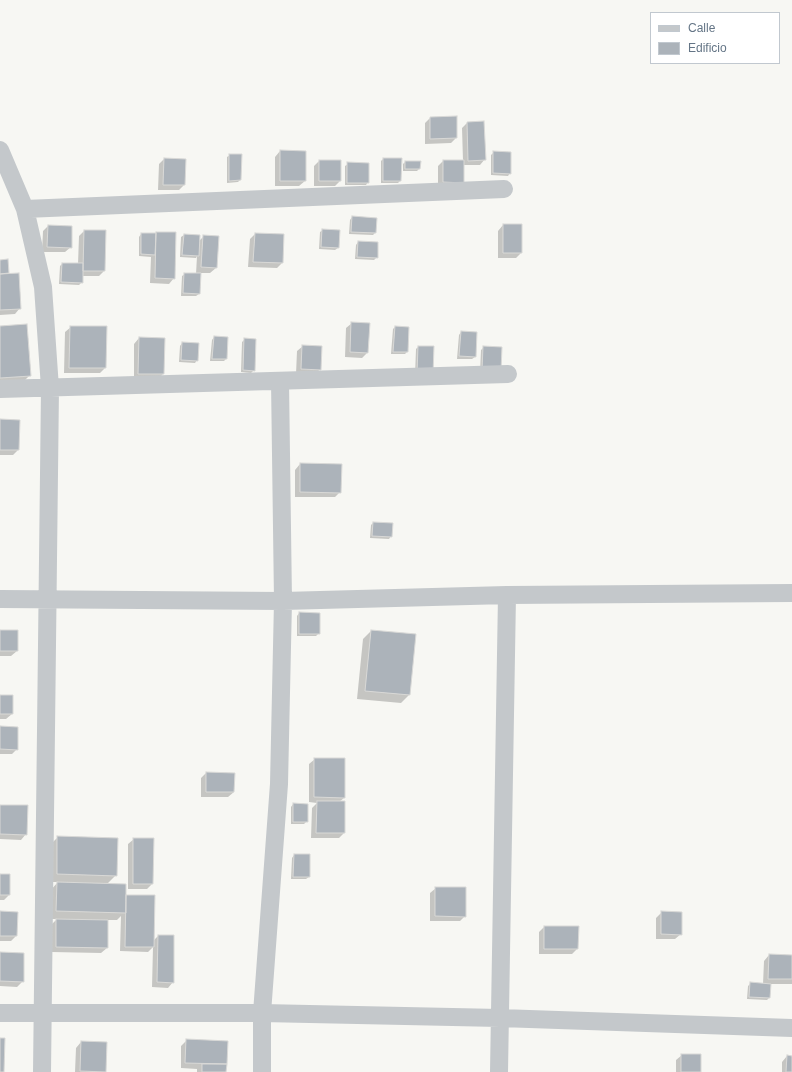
<!DOCTYPE html>
<style>
body{margin:0}
#map{position:relative;width:792px;height:1072px;overflow:hidden;background:#f7f7f3;font-family:Arial,sans-serif}
canvas{display:block}
.legend{position:absolute;left:650px;top:12px;width:130px;height:52px;box-sizing:border-box;background:#fff;border:1px solid #c1c8cf;margin:0;padding:5px 7px;list-style:none;font-size:12px;color:#647586}
.legend li{display:flex;align-items:center;gap:8px;height:20px}
.legend b{width:20px;border:1px solid #c1c8cf}
</style>
<div id="map">
<canvas width="792" height="1072"></canvas>
<ul class="legend">
<li><b style="height:5px;background:#c4c8cb"></b>Calle</li>
<li><b style="height:11px;background:#acb3ba"></b>Edificio</li>
</ul>
</div>
<script>
const ctx = document.querySelector('canvas').getContext('2d');
ctx.lineJoin = 'round';
function fillPath(path, color) { ctx.fillStyle = color; ctx.fill(path, 'evenodd'); }
const poly = rows => new Path2D(rows.map(r => 'M' + r).join(''));
function trace(path, color, width, dash) { ctx.strokeStyle = color; ctx.lineWidth = width; ctx.lineCap = dash ? 'butt' : 'round'; ctx.setLineDash(dash || []); ctx.stroke(path); }
fillPath(poly([
 [456,117,456,138,451,143,425,144,425,123,430,118],
 [467,123,485,159,480,165,463,165,458,187,438,187,438,166,443,161,463,161,462,128],
 [280,151,305,181,299,186,275,186,275,157],
 [494,152,510,173,508,176,491,175,491,155],
 [230,155,241,155,240,180,238,182,227,183,227,157],
 [164,159,184,185,179,190,158,190,159,164],
 [383,159,400,181,398,183,381,183,381,161],
 [319,161,340,181,335,186,314,186,314,166],
 [405,162,420,162,419,169,417,171,403,171,403,164],
 [348,164,368,182,366,185,345,185,345,166],
 [352,217,375,233,373,235,349,234,350,220],
 [503,225,521,253,516,258,498,258,498,231],
 [48,226,71,227,71,247,65,252,42,252,43,231],
 [323,230,338,248,335,250,319,249,320,232],
 [84,231,104,271,99,276,82,276,82,282,79,285,59,284,60,266,62,264,78,264,79,236],
 [156,233,174,278,169,284,150,283,151,257,139,256,139,237,141,234,154,234],
 [255,234,282,263,277,268,248,267,250,239],
 [184,235,199,236,199,241,204,236,216,268,210,273,200,273,199,294,196,296,181,296,182,276,185,274,196,274,197,256,196,258,180,257,181,237],
 [358,242,377,257,374,260,355,259,356,245],
 [7,260,8,274,20,308,15,314,0,315,0,261],
 [352,323,367,353,362,358,345,357,346,328],
 [0,327,30,375,24,381,0,382],
 [71,327,105,368,100,373,64,373,65,332],
 [395,327,408,328,407,352,405,354,391,354,393,329],
 [461,332,476,333,475,357,472,359,457,359,459,335],
 [214,337,226,359,224,361,210,361,212,340],
 [139,338,163,374,158,379,134,379,134,344],
 [245,339,254,370,251,373,241,372,242,342],
 [182,343,197,360,195,363,179,362,180,346],
 [303,346,320,369,315,375,296,374,297,351],
 [418,347,433,347,415,376,416,349],
 [484,347,501,348,480,373,481,350],
 [0,420,18,450,13,455,0,455],
 [300,464,340,492,335,497,295,497,295,470],
 [373,523,391,536,389,539,370,538,371,525],
 [299,613,319,633,316,636,297,636,297,616],
 [0,631,17,651,11,656,0,656],
 [371,631,409,695,401,703,357,699,363,639],
 [0,696,12,696,12,714,6,719,0,719],
 [0,727,17,749,12,754,0,754],
 [315,759,344,798,339,802,344,833,339,838,311,838,312,808,317,803,309,802,309,764],
 [206,773,234,792,228,797,201,797,201,778],
 [293,804,307,821,304,824,291,824,291,807],
 [0,806,26,834,21,840,0,839],
 [58,837,116,875,107,884,125,896,153,941,158,936,173,982,168,988,152,987,153,947,148,952,120,951,121,916,117,920,107,920,107,948,101,953,51,952,51,925,57,919,49,919,49,892,58,882,49,882,50,845],
 [134,839,152,884,147,889,128,889,128,844],
 [294,855,309,877,306,879,291,879,292,858],
 [0,875,9,895,4,900,0,900],
 [436,888,465,916,460,921,430,921,430,893],
 [0,912,16,936,11,941,0,941],
 [662,912,681,934,675,939,656,939,656,918],
 [544,927,577,949,572,954,539,954,539,932],
 [0,953,23,981,17,987,0,986],
 [769,955,792,956,792,984,770,984,769,998,767,1000,747,999,748,986,751,983,763,984,764,961],
 [187,1040,227,1042,226,1072,197,1072,197,1069,181,1068,181,1046],
 [81,1042,105,1072,75,1072,76,1048],
 [682,1055,700,1072,676,1072,676,1060],
 [787,1056,792,1057,792,1072,782,1072,782,1062]
]), '#0003');
const building = poly([
 [457,116,457,138,430,139,430,117,457,116],
 [484,121,486,160,468,161,467,122,484,121],
 [280,150,306,151,306,181,280,181,280,150],
 [493,151,511,152,511,174,493,173,493,151],
 [229,154,242,154,241,180,229,181,229,154],
 [164,158,186,159,185,185,163,185,164,158],
 [383,158,402,158,401,181,383,181,383,158],
 [319,160,341,160,341,181,319,181,319,160],
 [443,160,464,160,464,183,443,182,443,160],
 [405,161,421,161,420,169,405,169,405,161],
 [347,162,369,163,369,183,347,183,347,162],
 [352,216,377,218,376,233,351,232,352,216],
 [503,224,522,224,522,253,503,253,503,224],
 [48,225,72,226,72,248,47,247,48,225],
 [322,229,340,230,339,248,321,247,322,229],
 [84,230,106,230,105,271,83,271,84,230],
 [156,232,176,232,175,279,155,278,156,232],
 [141,233,156,233,155,255,141,254,141,233],
 [255,233,284,234,283,263,253,262,255,233],
 [184,234,200,235,199,256,182,255,184,234],
 [203,235,219,236,217,268,201,267,203,235],
 [358,241,378,242,378,258,357,257,358,241],
 [8,259,9,273,0,274,0,260,8,259],
 [62,263,83,263,83,283,61,282,62,263],
 [19,273,21,309,0,310,0,274,19,273],
 [184,273,201,273,200,294,183,293,184,273],
 [351,322,370,323,368,353,350,352,351,322],
 [27,324,31,376,0,378,0,326,27,324],
 [70,326,107,326,106,368,69,368,70,326],
 [395,326,409,327,408,352,393,352,395,326],
 [461,331,477,332,476,357,459,356,461,331],
 [214,336,228,337,227,359,212,359,214,336],
 [139,337,165,338,164,374,138,374,139,337],
 [244,338,256,339,255,371,243,370,244,338],
 [182,342,199,343,198,361,181,360,182,342],
 [302,345,322,346,321,370,301,369,302,345],
 [418,346,434,346,433,375,417,374,418,346],
 [483,346,502,347,501,371,482,371,483,346],
 [0,419,20,420,19,450,0,450,0,419],
 [300,463,342,464,341,493,300,492,300,463],
 [373,522,393,523,392,537,372,536,373,522],
 [299,612,320,613,320,634,299,634,299,612],
 [0,630,18,630,18,651,0,651,0,630],
 [371,630,416,634,410,695,365,691,371,630],
 [0,695,13,695,13,714,0,714,0,695],
 [0,726,18,727,18,750,0,749,0,726],
 [314,758,345,758,345,798,314,797,314,758],
 [206,772,235,773,234,792,206,792,206,772],
 [317,801,345,801,345,833,316,833,317,801],
 [293,803,308,804,308,822,293,822,293,803],
 [0,805,28,805,27,835,0,834,0,805],
 [57,836,118,838,117,876,57,874,57,836],
 [133,838,154,838,153,884,133,884,133,838],
 [294,854,310,854,310,877,293,877,294,854],
 [0,874,10,874,10,895,0,895,0,874],
 [57,882,126,884,126,913,56,911,57,882],
 [435,887,466,887,466,917,435,916,435,887],
 [126,895,155,895,154,947,125,947,126,895],
 [0,911,18,912,17,936,0,936,0,911],
 [661,911,682,912,682,935,661,934,661,911],
 [56,919,108,920,108,948,56,947,56,919],
 [544,926,579,926,578,949,544,949,544,926],
 [158,935,174,935,174,983,157,982,158,935],
 [0,952,24,953,24,982,0,981,0,952],
 [769,954,792,955,792,979,768,979,769,954],
 [750,982,771,984,770,998,749,997,750,982],
 [0,1038,5,1038,4,1072,0,1072,0,1038],
 [186,1039,228,1041,227,1064,185,1063,186,1039],
 [81,1041,107,1042,106,1072,80,1071,81,1041],
 [681,1054,701,1054,701,1072,681,1072,681,1054],
 [787,1055,792,1056,792,1072,786,1072,787,1055],
 [202,1064,227,1064,226,1072,202,1072,202,1064]
]);
fillPath(building, '#acb3ba');
trace(building, '#d8d8d6', 1);
trace(poly([
 [0,150,25,209,43,287,50,388,42,1072],
 [25,209,504,189],
 [0,389,508,374],
 [507,595,792,593],
 [0,599,283,601,507,595,499,1072],
 [0,1013,262,1013,500,1018,792,1028],
 [262,1072,262,1013,279,784,283,601,280,381]
]), '#c4c8cb', 18);
</script>
